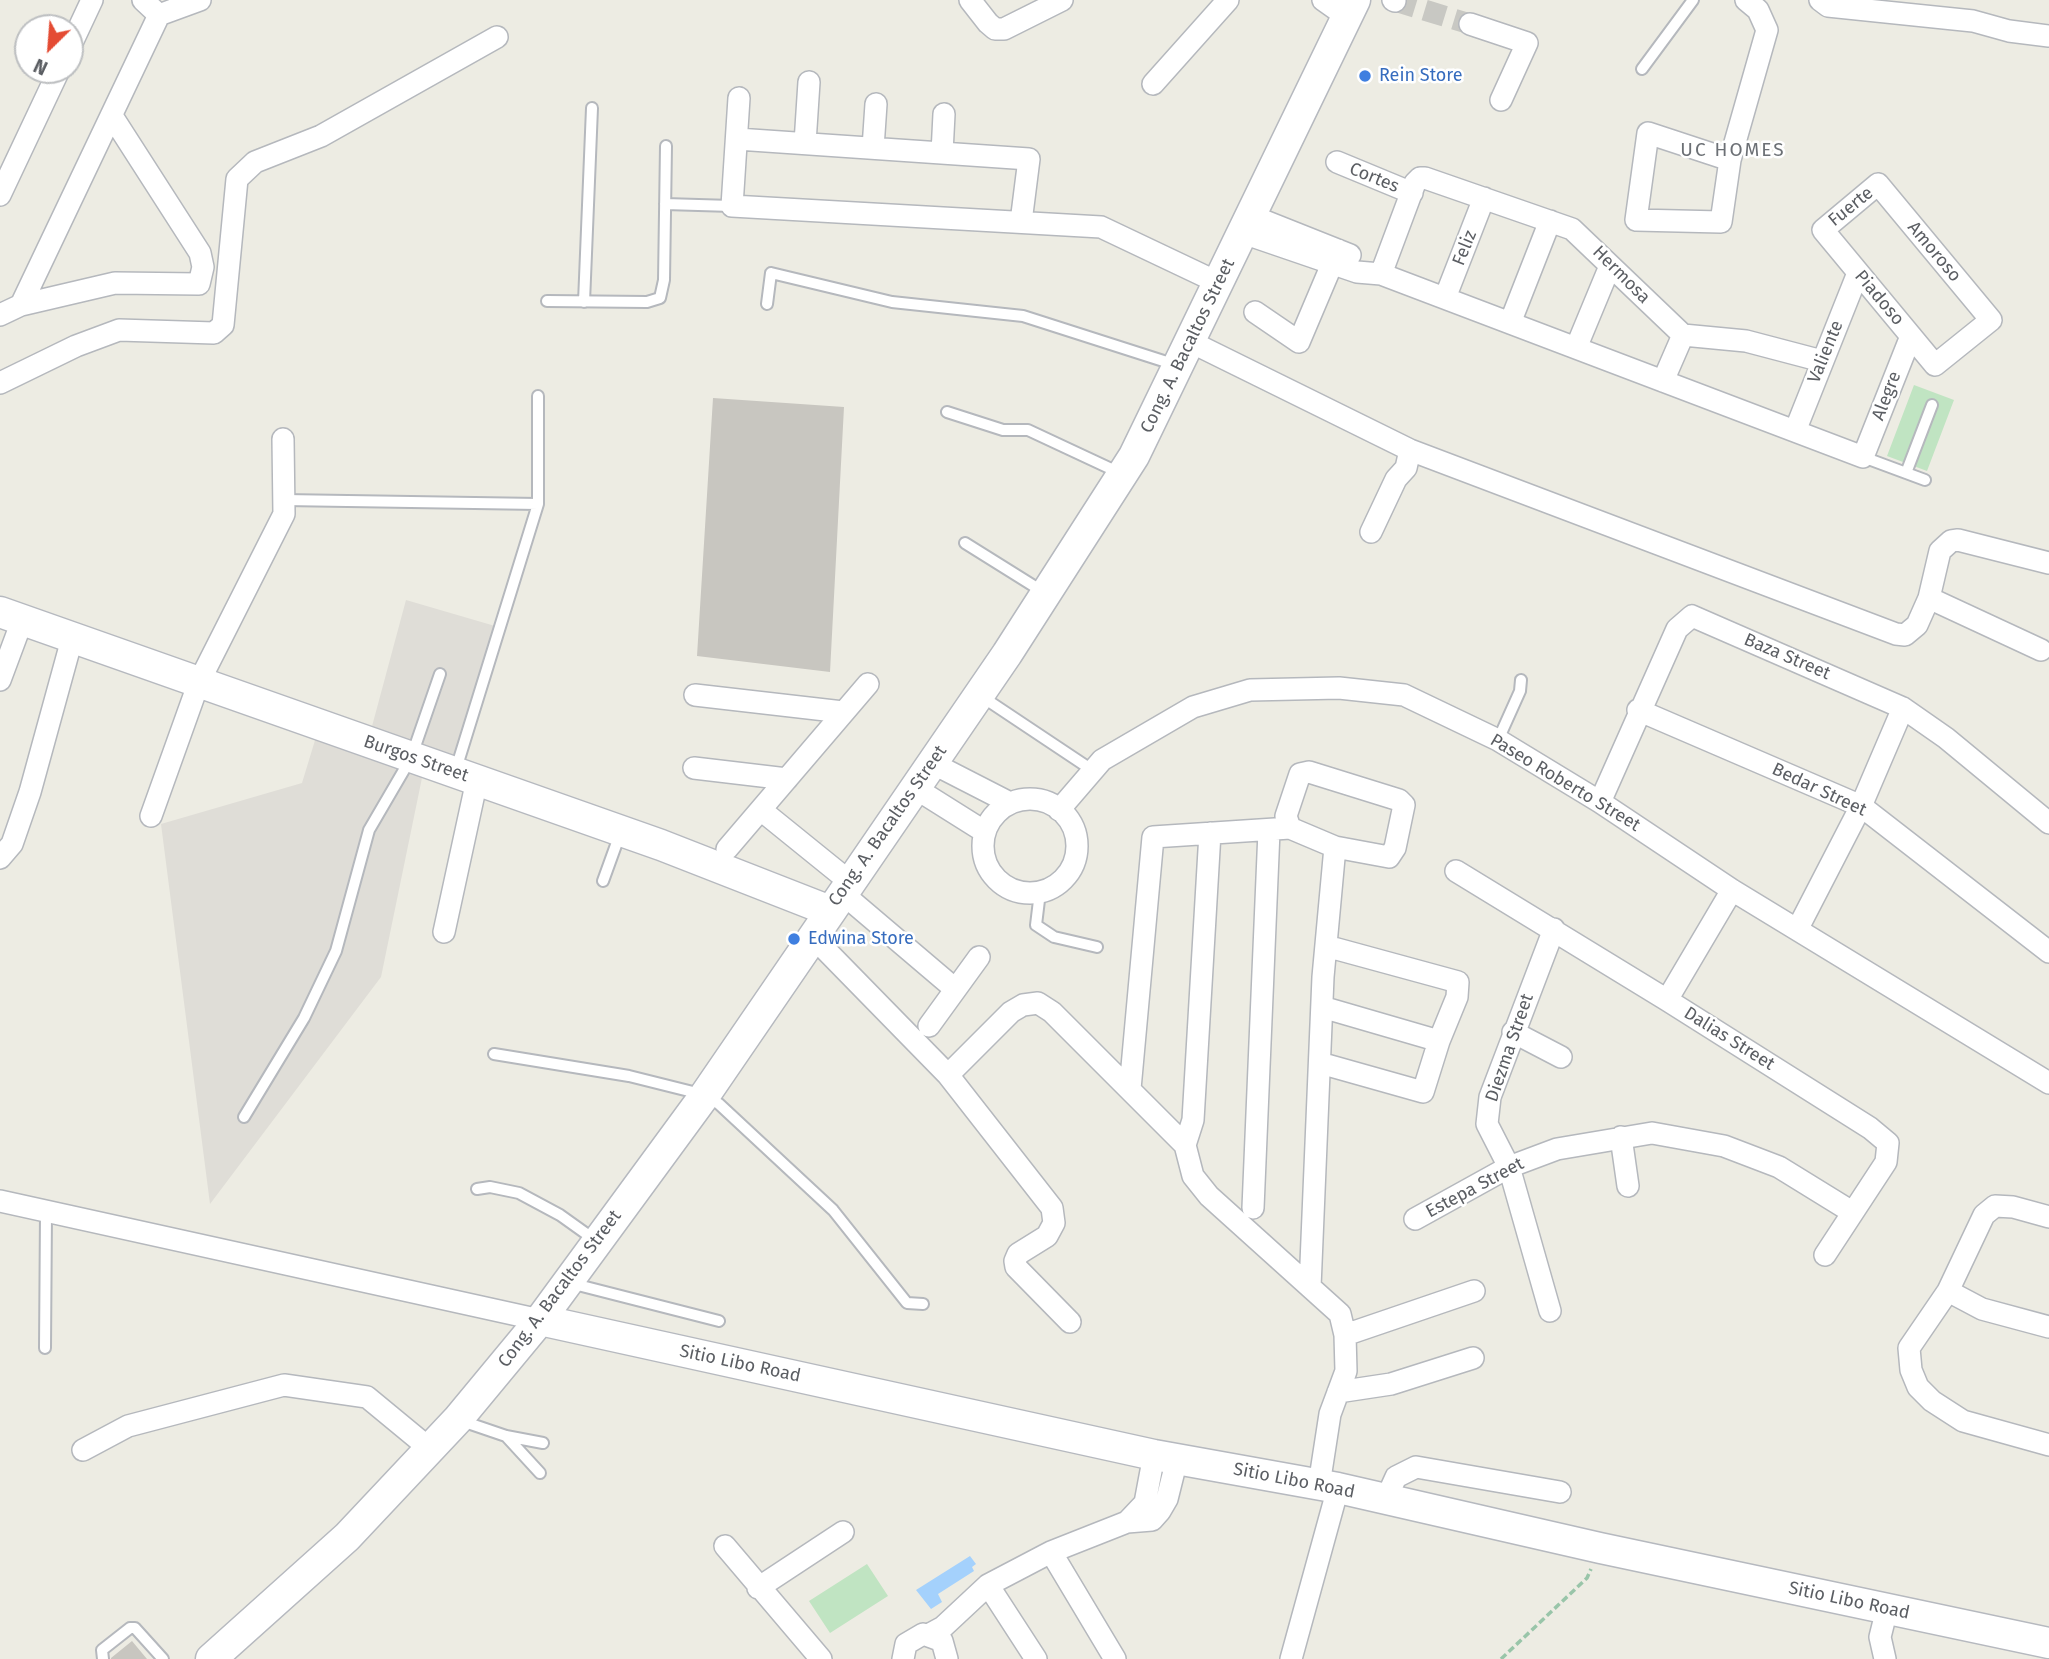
<!DOCTYPE html>
<style>
body{margin:0}
#map{position:relative;width:2049px;height:1659px;overflow:hidden;background:#edece3;font-family:"Fira Sans",sans-serif}
canvas{display:block}
.north{position:absolute;left:14px;top:14px;width:70px;height:70px;box-sizing:border-box;background:#fff;border:2px solid #bdbfc1;border-radius:50%;rotate:205deg;font-size:19px;font-weight:700;line-height:28px;text-align:center;color:#5b5e63}
.north::after{content:'';display:block;margin:auto;width:24px;height:32px;background:#e44b33;clip-path:polygon(50% 0,100% 100%,50% 72%,0 100%)}
</style>
<div id="map">
<canvas width="2049" height="1659"></canvas>
<div class="north">N</div>
</div>
<script>
const ctx = document.querySelector('canvas').getContext('2d');
ctx.lineJoin = 'round';
function fillPath(path, color) { ctx.fillStyle = color; ctx.fill(path, 'evenodd'); }
const poly = rows => new Path2D(rows.map(r => 'M' + r).join(''));
function trace(path, color, width, dash) { ctx.strokeStyle = color; ctx.lineWidth = width; ctx.lineCap = dash ? 'butt' : 'round'; ctx.setLineDash(dash || []); ctx.stroke(path); }
function drawText(font, color, halo, rows, align = 'center') {
  ctx.font = font + ' "Fira Sans",sans-serif'; ctx.lineWidth = 5; ctx.setLineDash([]); ctx.textBaseline = 'middle'; ctx.strokeStyle = halo; ctx.fillStyle = color; for (const [text, x, y, turn = 0] of rows) {
    ctx.save(); ctx.translate(x, y); ctx.rotate((+turn || 0) * Math.PI / 180); ctx.textAlign = isNaN(turn) ? turn : align; if (halo) ctx.strokeText(text, 0, 0); ctx.fillText(text, 0, 0); ctx.restore();
  }
}
fillPath(poly([
 [406,600,495,626,456,762,371,730],
 [316,737,423,773,381,977,210,1204,161,824,302,783]
]), '#dfddd7');
fillPath(poly([
 [1914,385,1954,400,1927,471,1887,456],
 [867,1564,888,1596,830,1633,809,1601]
]), '#c0e4c2');
fillPath(poly([
 [970,1556,976,1564,972,1567,974,1571,938,1594,942,1602,931,1609,916,1590]
]), '#a4d1fc');
fillPath(poly([
 [713,398,844,407,830,672,697,656],
 [132,1641,147,1659,111,1659,111,1658]
]), '#c8c6c0');
trace(poly([
 [1395,1,1470,24]
]), '#c8c8c3', 21, [21, 10]);
const lane = poly([
 [1642,69,1693,0],
 [665,204,732,206],
 [547,301,647,302,660,298,664,280,666,146],
 [584,302,592,108],
 [767,304,771,273,892,302,1023,316,1176,365],
 [947,412,1003,430,1028,430,1120,473],
 [1863,457,1925,480],
 [1906,473,1932,405],
 [284,500,538,504],
 [965,543,1045,593],
 [981,696,1092,770],
 [1498,740,1520,691,1521,680],
 [456,769,538,504,538,396],
 [603,881,620,834],
 [1040,892,1036,925,1054,937,1097,947],
 [494,1054,629,1076,705,1095,719,1104,833,1210,907,1303,923,1304],
 [244,1117,304,1018,336,951,369,830,411,758,440,674],
 [477,1189,490,1187,519,1193,560,1215,595,1240],
 [570,1283,719,1321],
 [45,1348,46,1213],
 [462,1421,506,1436,543,1443],
 [506,1436,540,1473],
 [103,1659,102,1650,130,1628,135,1628,163,1659]
]);
const street = poly([
 [143,0,159,15],
 [970,0,988,23,995,29,1004,29,1062,0],
 [1323,0,1347,17],
 [1393,0,1395,1],
 [1820,0,1828,6,1973,21,2009,31,2049,36],
 [1470,24,1527,43,1501,100],
 [70,47,92,0],
 [1153,84,1228,0],
 [739,98,732,206,1101,227,1219,283],
 [737,139,1029,159,1021,222],
 [805,143,809,82],
 [873,148,876,104],
 [942,153,944,114],
 [1730,160,1648,133,1636,220,1721,222,1730,160,1767,30,1758,10,1746,0],
 [1337,162,1412,193],
 [1878,184,1991,320,1935,365,1823,230,1878,184],
 [0,195,59,70],
 [1252,216,1350,255],
 [1243,233,1357,272,1381,274,1863,457,1911,336],
 [1381,274,1415,183,1420,178,1425,178,1572,229,1683,335,1746,341,1822,361],
 [1445,298,1484,198],
 [21,305,159,15,200,0],
 [1255,312,1299,342,1338,250],
 [0,315,21,305,115,283,199,284,203,267,200,253,112,116],
 [1510,323,1550,221],
 [1191,342,1410,450,1896,634,1905,635,1917,625,1929,598,1940,551,1951,541,1958,540,2049,563],
 [1576,348,1610,266],
 [1663,381,1683,335],
 [0,383,76,346,119,330,214,333,223,325,237,179,255,162,321,136,497,37],
 [1795,431,1858,273],
 [1371,532,1396,479,1406,468,1410,450],
 [1929,598,2041,650],
 [0,680,22,621],
 [695,695,843,712],
 [1638,710,1861,806,2049,952],
 [932,763,1010,803],
 [694,768,787,779],
 [915,788,985,832],
 '983 846a47 47 0 1 1 94 0a47 47 0 1 1-94 0Z',
 [1600,802,1677,629,1692,616,1903,708,1946,738,2049,823],
 [761,810,850,882],
 [1059,810,1102,760,1193,707,1250,690,1339,688,1404,695,1498,740,1600,802,1732,890,2049,1083],
 [151,816,199,682,284,514,283,439],
 [727,849,868,684],
 [0,858,12,844,30,792,72,639],
 [1456,871,1667,1000,1870,1128,1888,1143,1886,1162,1825,1255],
 [842,893,955,989],
 [1798,928,1861,806,1903,708],
 [444,932,477,780],
 [812,936,948,1075,1052,1208,1054,1223,1047,1236,1018,1254,1015,1261,1016,1267,1070,1322],
 [1326,946,1458,982,1457,997,1439,1041],
 [1667,1000,1732,890],
 [929,1026,979,957],
 [1513,1032,1561,1057],
 [1320,1063,1423,1092,1439,1041,1322,1007],
 [948,1075,1011,1012,1023,1005,1038,1003,1052,1012,1185,1145,1193,1176,1209,1196,1340,1314,1345,1335,1346,1371,1330,1414,1319,1485],
 [1130,1089,1153,837,1290,828,1335,847,1389,857,1395,848,1404,805,1399,800,1309,772,1300,774,1286,816,1290,828],
 [1621,1137,1628,1186],
 [1185,1145,1193,1120,1210,833],
 [0,1201,540,1320],
 [1253,1208,1269,831],
 [2049,1217,2013,1207,1995,1206,1984,1215,1948,1291,1909,1348,1911,1370,1918,1387,1932,1401,1963,1421,2049,1445],
 [1415,1219,1509,1167,1557,1149,1652,1133,1724,1146,1779,1167,1852,1212],
 [1310,1287,1323,977,1335,847],
 [1948,1291,1982,1309,2049,1327],
 [1550,1311,1509,1167,1487,1124,1490,1097,1554,929],
 [1345,1335,1474,1291],
 [1338,1392,1391,1384,1473,1358],
 [83,1450,128,1426,284,1385,367,1397,430,1449],
 [1386,1499,1396,1477,1416,1467,1560,1492],
 [1127,1522,1152,1520,1160,1511,1167,1499,1177,1459],
 [725,1546,821,1659],
 [1051,1552,1115,1659],
 [988,1585,1036,1659],
 [758,1588,843,1532],
 [930,1634,943,1627,988,1585,1051,1552,1127,1522,1145,1503,1154,1455],
 [903,1659,906,1644,923,1634,942,1641,947,1659],
 [1291,1659,1338,1488],
 [1885,1659,1880,1637,1887,1609]
]);
const secondary = poly([
 [0,612,661,845,830,911],
 [540,1320,1154,1455,1338,1488,1600,1548,2049,1643],
 [211,1659,347,1537,458,1419,540,1320,705,1095,1007,654,1134,456,1355,0]
]);
trace(lane, '#b5b8bd', 14);
trace(street, '#b5b8bd', 24);
trace(secondary, '#b6b9bf', 33);
trace(poly([
 [1501,1659,1587,1578,1591,1569]
]), '#99c5a9', 3.5, [7, 3.5]);
trace(lane, '#fff', 10);
trace(street, '#fff', 21);
trace(secondary, '#fff', 30);
for (const [x, y, r, color] of [
 [1365,76,7,"#3f7fe0"],
 [794,939,7,"#3f7fe0"]
]) { const dot = new Path2D(); dot.arc(x, y, r, 0, 2 * Math.PI); ctx.fillStyle = color; ctx.fill(dot); trace(dot, '#fff', 2.5); }
drawText('18px', '#366cbe', '#fff', [
 ["Rein Store",1379,76],
 ["Edwina Store",808,939]
], 'left');
drawText('18px', '#5b5e63', '#fff', [
 ["Cortes",1374,178,22],
 ["Fuerte",1851,207,-39],
 ["Feliz",1465,248,-68],
 ["Amoroso",1934,252,50],
 ["Hermosa",1621,275,45],
 ["Piadoso",1879,298,50],
 ["Cong. A. Bacaltos Street",1188,346,-64],
 ["Valiente",1826,352,-68],
 ["Alegre",1887,396,-69],
 ["Baza Street",1787,657,23],
 ["Burgos Street",416,759,19],
 ["Paseo Roberto Street",1565,783,31],
 ["Bedar Street",1819,790,25],
 ["Cong. A. Bacaltos Street",888,826,-55],
 ["Dalias Street",1729,1039,32],
 ["Diezma Street",1510,1048,-71],
 ["Estepa Street",1475,1188,-28],
 ["Cong. A. Bacaltos Street",560,1289,-53],
 ["Sitio Libo Road",740,1364,12],
 ["Sitio Libo Road",1294,1481,11],
 ["Sitio Libo Road",1849,1601,12]
]);
ctx.letterSpacing = '2px';
drawText('19px', '#6c7075', '#fff', [
 ["UC HOMES",1733,151]
]);
ctx.letterSpacing = '0px';
</script>
